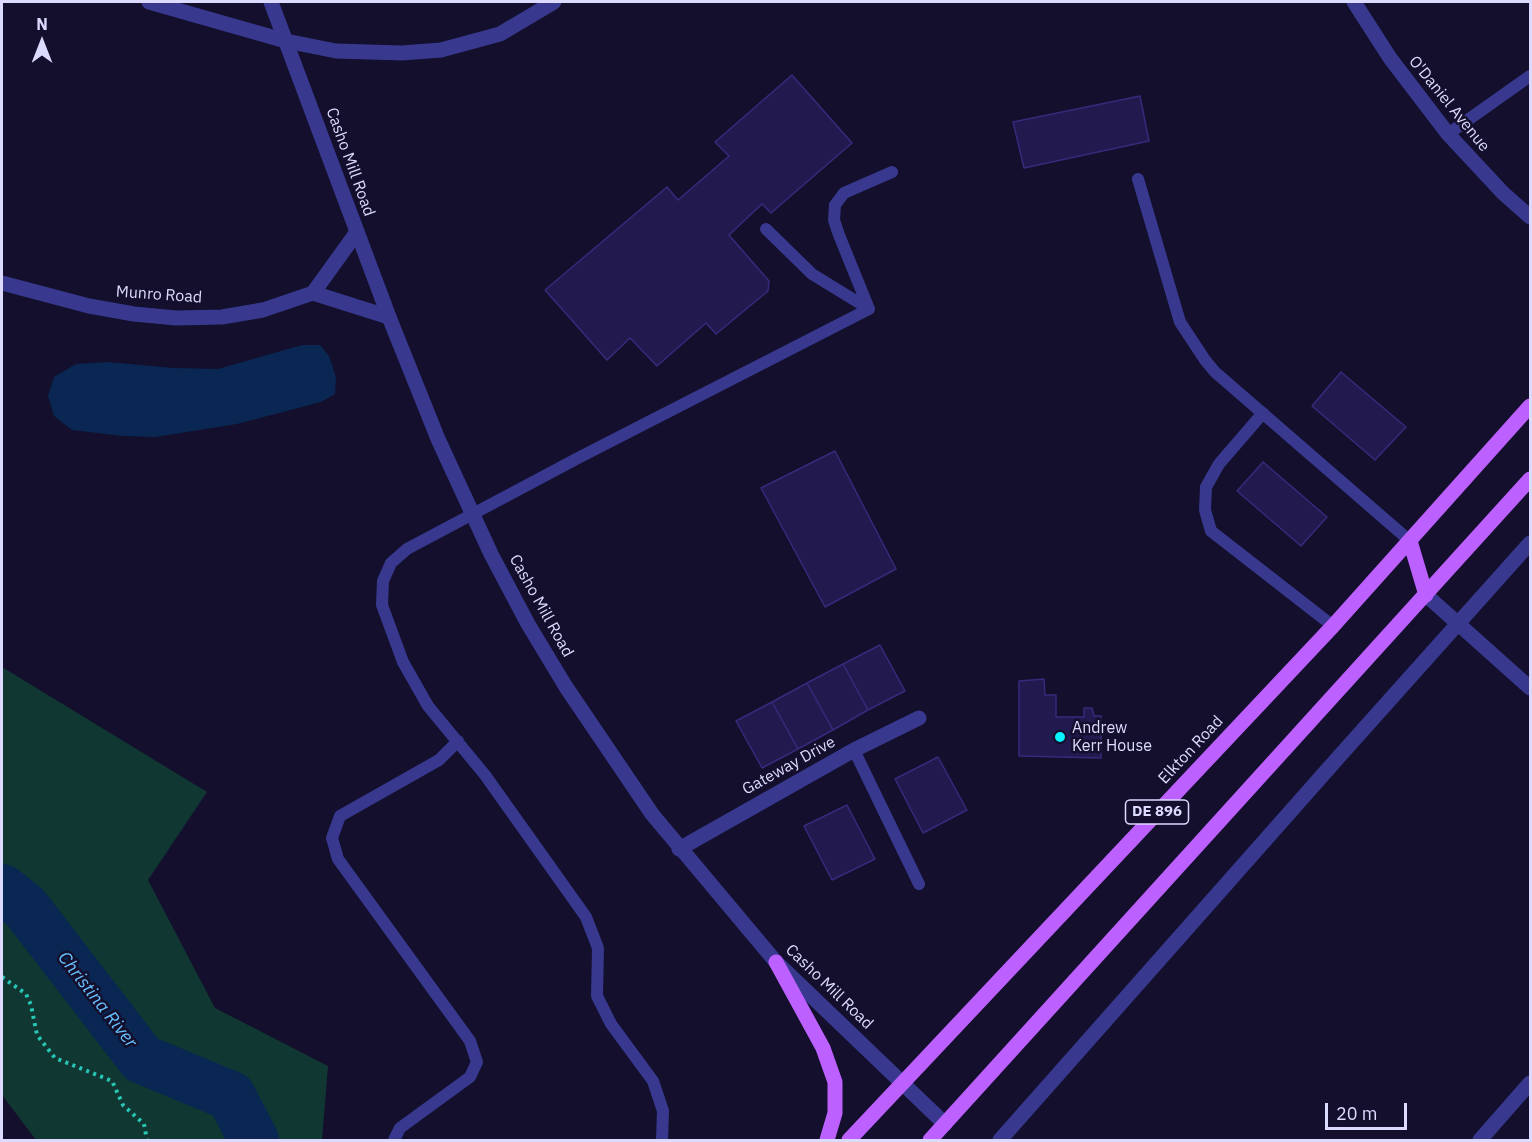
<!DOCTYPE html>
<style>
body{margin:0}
#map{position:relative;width:1532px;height:1142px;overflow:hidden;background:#130f2c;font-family:"IBM Plex Sans",sans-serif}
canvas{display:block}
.frame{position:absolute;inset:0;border:3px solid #dcdaff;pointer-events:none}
.north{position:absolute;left:12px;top:12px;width:60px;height:60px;-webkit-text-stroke:4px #130f2c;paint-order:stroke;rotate:0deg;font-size:16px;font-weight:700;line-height:24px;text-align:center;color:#dcdaff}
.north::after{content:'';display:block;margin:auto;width:21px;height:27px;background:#dcdaff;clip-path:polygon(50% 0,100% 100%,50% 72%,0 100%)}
.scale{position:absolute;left:1325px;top:1103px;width:82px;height:27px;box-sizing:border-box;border:3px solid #dcdaff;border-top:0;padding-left:8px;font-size:18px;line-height:21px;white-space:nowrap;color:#dcdaff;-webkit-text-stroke:4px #130f2c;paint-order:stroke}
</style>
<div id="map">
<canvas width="1532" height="1142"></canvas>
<div class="frame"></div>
<div class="north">N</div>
<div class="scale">20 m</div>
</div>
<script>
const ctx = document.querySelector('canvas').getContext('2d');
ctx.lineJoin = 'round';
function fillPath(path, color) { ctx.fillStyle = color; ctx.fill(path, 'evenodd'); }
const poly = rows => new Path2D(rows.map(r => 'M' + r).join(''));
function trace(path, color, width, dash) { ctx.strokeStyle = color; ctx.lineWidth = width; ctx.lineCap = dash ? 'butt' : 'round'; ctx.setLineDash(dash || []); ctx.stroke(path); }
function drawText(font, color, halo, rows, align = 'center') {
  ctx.font = font + ' "IBM Plex Sans",sans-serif'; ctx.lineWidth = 5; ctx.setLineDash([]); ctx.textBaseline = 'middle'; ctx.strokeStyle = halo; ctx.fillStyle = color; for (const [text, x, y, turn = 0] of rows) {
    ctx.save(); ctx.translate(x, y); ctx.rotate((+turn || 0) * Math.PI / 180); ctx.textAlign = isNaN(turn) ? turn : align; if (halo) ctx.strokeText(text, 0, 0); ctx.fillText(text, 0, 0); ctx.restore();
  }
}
fillPath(poly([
 [2,667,207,792,148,880,215,1008,328,1066,322,1140,36,1140,2,1095]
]), '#113733');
fillPath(poly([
 [302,345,320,345,329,356,336,377,335,394,321,402,237,424,155,437,123,436,72,430,54,416,48,396,54,377,76,364,107,362,174,368,218,369]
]), '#092752');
trace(poly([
 [2,889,25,907,142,1059,231,1096,254,1140]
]), '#092752', 50);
const building = poly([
 [792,75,852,143,771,213,762,204,729,235,769,281,768,291,716,334,706,323,657,366,630,338,607,360,545,290,667,187,678,200,729,156,715,142,792,75],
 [1140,96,1149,141,1024,168,1013,122,1140,96],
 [1341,372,1406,427,1375,460,1312,406,1341,372],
 [835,451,896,569,825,607,761,488,835,451],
 [1263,462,1327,517,1301,546,1237,491,1263,462],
 [880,645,905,691,868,710,843,664,880,645],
 [843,664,868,710,833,730,807,683,843,664],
 [1044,679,1045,695,1056,695,1056,717,1084,717,1084,708,1092,708,1094,716,1101,716,1101,758,1019,756,1019,681,1044,679],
 [807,683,833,730,798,749,772,702,807,683],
 [772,702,798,749,762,768,736,721,772,702],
 [938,757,967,810,923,833,895,779,938,757],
 [847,805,875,859,832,880,804,826,847,805]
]);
fillPath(building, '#221a4f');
trace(building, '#362a7c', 1.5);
trace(poly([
 [2,977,26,994,31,1005,37,1035,55,1058,112,1081,123,1105,144,1124,147,1140]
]), '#27c6b5', 4, [3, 4.5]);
trace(poly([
 [1448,134,1530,76],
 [1138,179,1180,322,1205,360,1215,372,1410,541],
 [766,229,812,274,869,309],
 [1263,413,1219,464,1206,487,1205,510,1211,531,1333,626],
 [854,750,919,884],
 [394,1140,400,1128,470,1077,477,1062,470,1041,338,859,332,838,340,816,439,760,458,741],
 [662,1140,663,1111,653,1081,611,1024,597,996,598,948,586,917,485,775,428,706,403,662,382,605,383,581,391,563,407,549,580,457,869,309,839,235,834,220,835,205,844,193,892,172]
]), '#37388e', 12);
trace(poly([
 [149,2,286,41,336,51,402,53,441,50,500,34,554,2],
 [1354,2,1390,58,1448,134,1503,193,1530,217],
 [357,232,313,293,389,317],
 [2,283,89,306,134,314,176,318,222,317,263,310,313,293],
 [1426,595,1530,688],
 [679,849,854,750,919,718],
 [1000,1140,1336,760,1530,543],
 [1480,1140,1530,1083]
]), '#37388e', 15);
trace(poly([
 [271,2,389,317,438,439,491,554,528,624,566,687,652,814,776,962,945,1124]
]), '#37388e', 15);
trace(poly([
 [1410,541,1426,595],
 [776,962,823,1048,835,1082,835,1113,827,1140],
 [849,1140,1333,626,1530,406],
 [930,1140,1530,479]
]), '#bc61ff', 15);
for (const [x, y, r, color] of [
 [1060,737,6,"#06f3ff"]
]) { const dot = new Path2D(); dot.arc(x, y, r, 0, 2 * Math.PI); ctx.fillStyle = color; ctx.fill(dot); trace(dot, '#130f2c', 2); }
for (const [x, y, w] of [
 [1157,812,63]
]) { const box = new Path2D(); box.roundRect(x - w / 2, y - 12, w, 24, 4.5); ctx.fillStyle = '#130f2c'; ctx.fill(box); trace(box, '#dcdaff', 1.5); }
drawText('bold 15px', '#dcdaff', null, [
 ["DE 896",1157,812]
]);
drawText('16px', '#dcdaff', '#130f2c', [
 ["O'Daniel Avenue",1449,104,51],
 ["Casho Mill Road",350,162,70],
 ["Munro Road",159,295,4],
 ["Casho Mill Road",541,606,61],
 ["Elkton Road",1191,750,-47],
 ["Gateway Drive",789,766,-29],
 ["Casho Mill Road",829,987,44]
]);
drawText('16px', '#dcdaff', '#130f2c', [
 ["Andrew",1072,728],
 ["Kerr House",1072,746]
], 'left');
drawText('italic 18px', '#68c1ff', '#130f2c', [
 ["Christina River",97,1000,52]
]);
</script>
